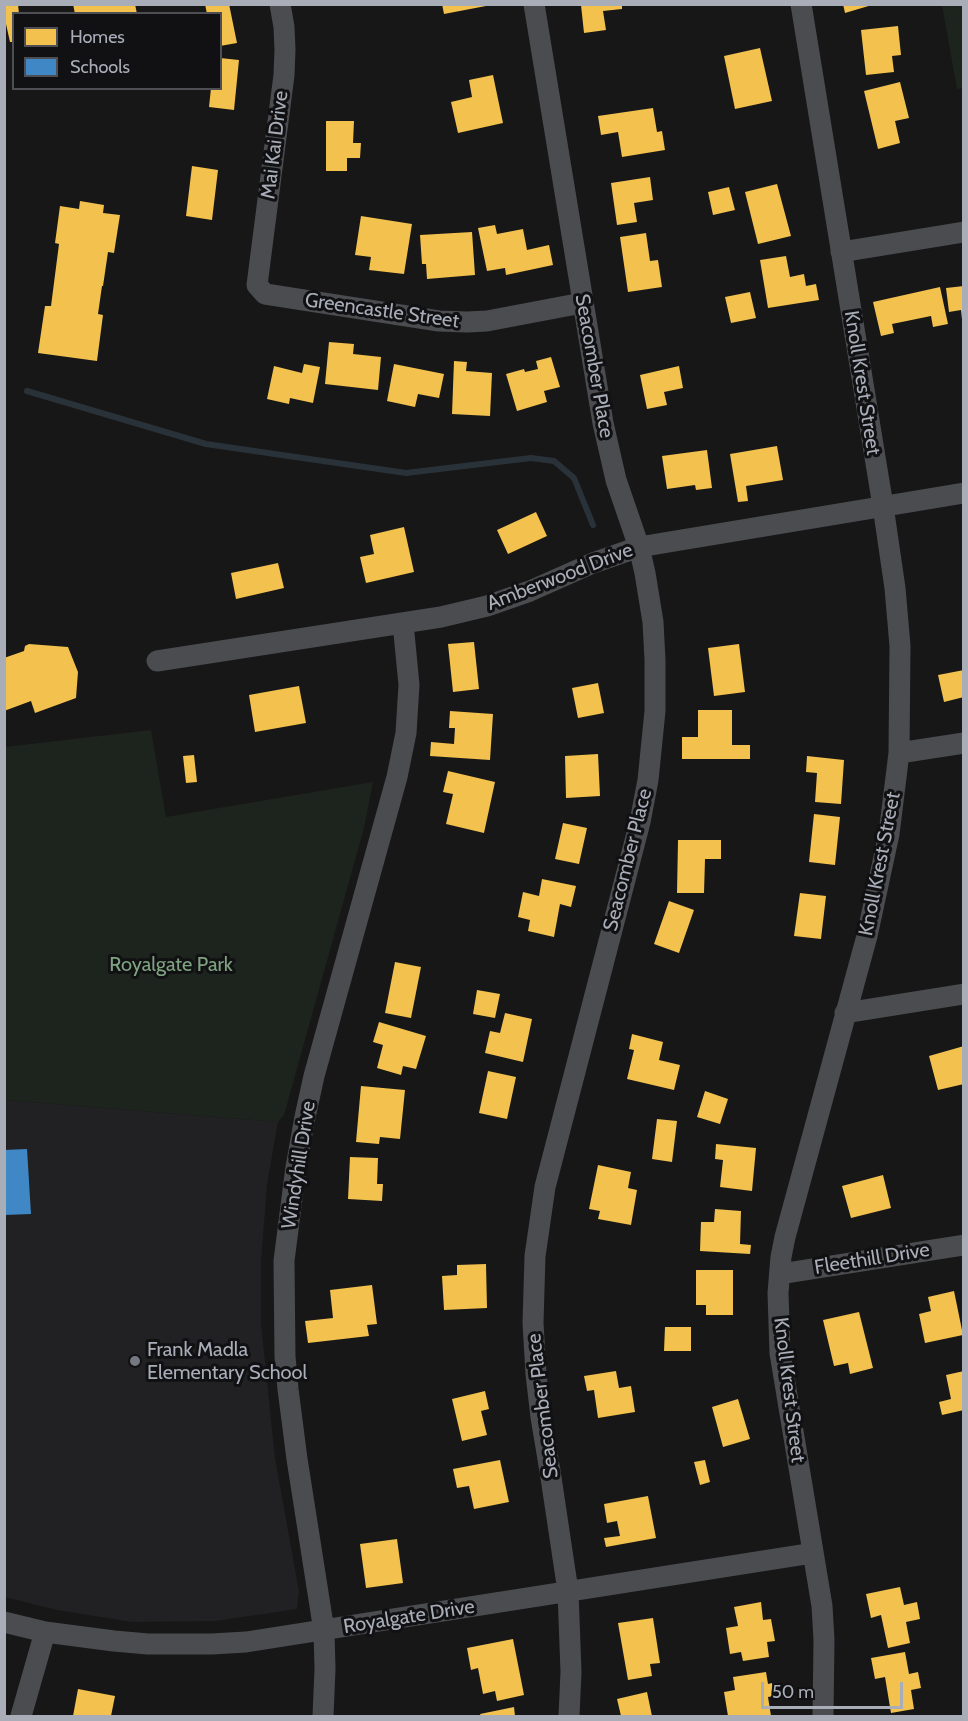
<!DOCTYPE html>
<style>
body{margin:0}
#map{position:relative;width:968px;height:1721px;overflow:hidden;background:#171717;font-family:Cabin,sans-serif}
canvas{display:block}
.frame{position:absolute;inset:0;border:6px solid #a8adb8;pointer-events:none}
.legend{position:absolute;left:12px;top:12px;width:210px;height:78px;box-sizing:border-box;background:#111113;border:2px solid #4d4f55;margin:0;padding:8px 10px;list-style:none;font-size:18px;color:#a8adb8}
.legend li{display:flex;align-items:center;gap:12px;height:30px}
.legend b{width:30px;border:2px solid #4d4f55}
.scale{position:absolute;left:761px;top:1682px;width:142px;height:27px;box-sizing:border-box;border:3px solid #a8adb8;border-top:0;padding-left:8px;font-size:18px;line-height:21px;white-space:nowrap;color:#a8adb8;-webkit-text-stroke:4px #111113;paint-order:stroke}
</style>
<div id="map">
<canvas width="968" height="1721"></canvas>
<div class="frame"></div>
<ul class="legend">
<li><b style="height:16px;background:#f2c14e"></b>Homes</li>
<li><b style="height:16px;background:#3f88c5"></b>Schools</li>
</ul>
<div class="scale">50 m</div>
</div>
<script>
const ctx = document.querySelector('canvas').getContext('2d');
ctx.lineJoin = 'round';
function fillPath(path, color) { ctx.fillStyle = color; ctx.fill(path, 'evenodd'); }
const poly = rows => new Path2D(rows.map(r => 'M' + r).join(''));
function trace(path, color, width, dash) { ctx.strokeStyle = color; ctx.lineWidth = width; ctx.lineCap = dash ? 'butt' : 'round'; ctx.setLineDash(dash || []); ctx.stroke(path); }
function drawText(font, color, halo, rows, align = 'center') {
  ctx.font = font + ' Cabin,sans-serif'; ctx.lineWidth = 6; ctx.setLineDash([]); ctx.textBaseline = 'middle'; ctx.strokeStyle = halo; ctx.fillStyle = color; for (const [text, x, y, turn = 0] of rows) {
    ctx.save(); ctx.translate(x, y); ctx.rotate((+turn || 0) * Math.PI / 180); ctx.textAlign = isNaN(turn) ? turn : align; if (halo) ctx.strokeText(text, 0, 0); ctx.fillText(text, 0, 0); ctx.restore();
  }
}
fillPath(poly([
 [5,1100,278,1122,267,1184,261,1262,261,1324,275,1458,299,1592,297,1609,215,1621,132,1622,57,1610,5,1597]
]), '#212123');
fillPath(poly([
 [942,5,963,5,963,88,957,89],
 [151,730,166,817,373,782,364,828,284,1115,278,1122,5,1100,5,747]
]), '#1d241e');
fillPath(poly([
 [4,4,18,4,19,14,14,14,14,42,10,42,4,15],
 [73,4,135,4,137,14,75,14],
 [205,4,229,4,237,43,220,46,220,14,207,14],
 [442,4,486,4,486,6,444,14],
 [843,4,872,4,872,5,845,13],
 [581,5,622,5,622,9,603,11,606,30,584,33],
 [898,26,901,55,892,56,894,72,866,75,861,30],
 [760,48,772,101,735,109,724,56],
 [220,58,239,60,234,110,209,107,211,88,220,88],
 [493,75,503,123,458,133,451,102,472,97,469,80],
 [900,82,909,118,895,121,900,143,878,149,864,91],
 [653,108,657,132,662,131,665,150,622,157,618,132,601,135,598,116],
 [326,121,354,121,353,143,361,143,360,158,347,158,347,171,326,171],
 [192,166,218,170,212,220,186,216],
 [650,177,653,200,634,203,637,222,617,225,611,183],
 [777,184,791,236,758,244,745,192],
 [729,187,735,210,713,215,708,192],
 [80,201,104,205,103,213,120,215,114,253,108,252,103,286,102,286,98,314,103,315,97,361,38,353,45,306,51,306,59,244,55,243,60,206,79,209],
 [361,216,412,224,404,274,369,270,371,257,355,255],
 [495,225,497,234,523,229,527,250,549,245,553,265,506,275,505,268,487,271,478,228],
 [472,232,475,275,427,279,426,264,422,264,420,235],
 [646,233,650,261,658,260,662,287,628,292,620,237],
 [786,256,790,277,804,274,806,286,816,284,819,300,768,308,760,260],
 [964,286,964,319,962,319,961,310,949,312,946,288],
 [940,287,948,324,933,327,931,316,892,324,894,333,881,336,873,302],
 [750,292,756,318,731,323,725,297],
 [329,342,354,344,353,354,381,357,378,390,325,384],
 [551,357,560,387,544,391,547,402,517,411,506,374,524,369,525,372,538,369,536,361],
 [454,361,467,362,466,371,492,373,490,416,452,414],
 [304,364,320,367,313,403,290,398,289,404,267,399,274,366,302,373],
 [394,364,444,374,439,398,418,394,415,407,387,401],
 [679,366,683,388,664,392,667,405,647,409,640,375],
 [777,446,783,480,746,486,748,501,738,502,730,454],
 [707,450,712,488,696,490,695,485,667,489,662,456],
 [536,512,547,536,508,554,497,530],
 [404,527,414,572,366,583,360,557,374,554,370,535],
 [278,563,284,588,236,599,231,573],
 [474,642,479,689,453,692,448,644],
 [29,644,68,647,78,672,76,698,35,713,31,701,4,711,4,658,24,651,25,646],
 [739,644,745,692,714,696,708,648],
 [964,670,964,697,944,702,938,675],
 [598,683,604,713,578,718,572,688],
 [299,686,306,723,255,732,249,695],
 [698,710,732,710,732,745,750,745,750,759,682,759,682,737,698,737],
 [450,711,493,714,490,760,430,756,431,742,454,744,455,728,449,728],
 [598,754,600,796,566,798,565,756],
 [194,755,197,782,186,783,183,756],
 [807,756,844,760,841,804,815,802,817,773,806,772],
 [448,771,495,782,484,833,446,824,453,794,443,792],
 [814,814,840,817,835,865,809,862],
 [563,823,587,828,579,864,555,859],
 [678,840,721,840,721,859,705,859,704,893,677,893],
 [542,879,576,886,571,907,560,904,554,937,528,931,530,920,518,917,523,892,539,896],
 [800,893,826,896,821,939,794,936],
 [669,901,694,910,679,953,654,944],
 [395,962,421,967,411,1018,385,1013],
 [477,990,500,994,495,1018,473,1014],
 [505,1013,532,1019,523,1062,485,1053,490,1031,500,1033],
 [379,1022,426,1036,416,1069,403,1066,401,1075,377,1068,383,1045,373,1042],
 [632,1034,663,1042,659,1060,680,1065,674,1090,627,1079,634,1050,629,1049],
 [964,1046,964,1084,938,1090,929,1056],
 [488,1071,516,1077,507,1119,479,1113],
 [361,1086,405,1090,400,1139,380,1137,379,1144,356,1142],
 [705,1091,728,1099,720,1124,697,1117],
 [657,1119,677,1121,672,1162,652,1159],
 [716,1144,756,1148,752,1191,720,1187,723,1160,715,1159],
 [350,1157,378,1158,377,1184,383,1184,382,1201,348,1199],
 [598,1165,631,1172,628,1188,637,1190,631,1225,598,1219,600,1211,589,1209],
 [883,1175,891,1208,851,1218,842,1186],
 [715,1209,741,1211,740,1244,751,1245,750,1254,700,1251,701,1222,714,1222],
 [486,1264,487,1308,444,1310,442,1276,457,1275,457,1265],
 [696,1270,733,1270,733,1315,706,1315,706,1305,696,1305],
 [372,1285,377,1324,367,1325,369,1336,308,1343,305,1321,333,1318,330,1290],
 [954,1291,963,1335,925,1343,919,1314,931,1311,928,1297],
 [859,1312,873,1368,850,1374,848,1363,834,1366,823,1320],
 [665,1327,691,1327,691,1351,664,1351],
 [616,1371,619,1388,631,1386,635,1412,598,1418,594,1390,587,1391,584,1376],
 [964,1371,964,1410,942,1415,939,1402,951,1399,946,1375],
 [485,1391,489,1409,481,1411,487,1435,462,1441,452,1399],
 [738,1399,750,1439,723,1447,712,1407],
 [500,1460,509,1502,474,1509,469,1486,457,1488,453,1469],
 [705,1460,710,1482,700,1485,694,1462],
 [648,1496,656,1538,606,1547,604,1538,620,1536,617,1521,607,1523,604,1504],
 [397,1539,403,1583,366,1588,360,1544],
 [900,1587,904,1605,917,1602,920,1619,906,1622,910,1643,888,1648,881,1615,871,1618,866,1594],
 [761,1602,763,1620,771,1619,775,1641,767,1642,769,1657,743,1661,741,1652,730,1654,726,1628,738,1626,734,1607],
 [653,1618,660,1663,650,1664,652,1676,628,1680,618,1623],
 [513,1639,524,1695,497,1701,495,1691,483,1694,478,1668,471,1670,467,1648],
 [905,1652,909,1674,918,1672,921,1688,911,1690,914,1709,891,1713,885,1677,875,1679,871,1658],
 [766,1672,768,1684,772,1683,774,1696,768,1697,771,1716,728,1716,724,1692,735,1690,733,1677],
 [78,1689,115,1696,111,1716,73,1716],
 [647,1692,652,1716,621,1716,617,1699],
 [514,1707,515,1716,481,1716,480,1714]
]), '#f2c14e');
fillPath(poly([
 [27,1149,31,1214,4,1215,4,1150]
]), '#3f88c5');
trace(poly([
 [27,391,206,444,406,473,531,458,554,461,574,478,593,525]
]), '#2a3239', 6);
trace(poly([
 [280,4,284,27,285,50,284,75,257,285,265,294,439,321,467,322,487,321,582,303],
 [534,4,603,423,616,480,639,547,645,573,653,622,655,660,655,711,648,780,640,822,545,1187,535,1256,533,1323,536,1374,541,1417,550,1471,568,1591,571,1672,569,1716],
 [801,4,883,506,895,588,900,646,899,753,889,834,867,936,785,1237,781,1257,778,1293,780,1353,822,1606,824,1640,823,1716],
 [841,252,964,232],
 [157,661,441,617,487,606,530,591,593,563,639,547,964,493],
 [899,753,964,743],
 [845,1013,964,994],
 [780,1274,964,1245],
 [4,1622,45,1632,114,1641,148,1644,212,1644,246,1642,813,1553],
 [21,1716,45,1632],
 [323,1716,325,1669,324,1631,297,1459,288,1389,285,1357,284,1261,296,1167,305,1117,314,1076,397,777,406,733,409,685,403,623]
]), '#4b4c50', 21);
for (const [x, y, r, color] of [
 [135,1361,6,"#757880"]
]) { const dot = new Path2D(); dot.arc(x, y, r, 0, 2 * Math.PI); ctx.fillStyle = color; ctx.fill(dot); trace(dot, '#111113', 2); }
drawText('20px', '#a8adb8', '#111113', [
 ["Mai Kai Drive",275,145,-83],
 ["Greencastle Street",382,311,8],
 ["Seacomber Place",594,366,80],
 ["Knoll Krest Street",862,383,81],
 ["Amberwood Drive",560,577,-21],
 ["Seacomber Place",628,860,-76],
 ["Knoll Krest Street",880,864,-79],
 ["Windyhill Drive",299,1165,-81],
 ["Fleethill Drive",872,1259,-9],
 ["Knoll Krest Street",789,1390,83],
 ["Seacomber Place",543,1406,-97],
 ["Royalgate Drive",409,1617,-9]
]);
drawText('20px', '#7fa381', '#111113', [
 ["Royalgate Park",171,965]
]);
drawText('20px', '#a8adb8', '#111113', [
 ["Frank Madla",147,1350],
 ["Elementary School",147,1373]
], 'left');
</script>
